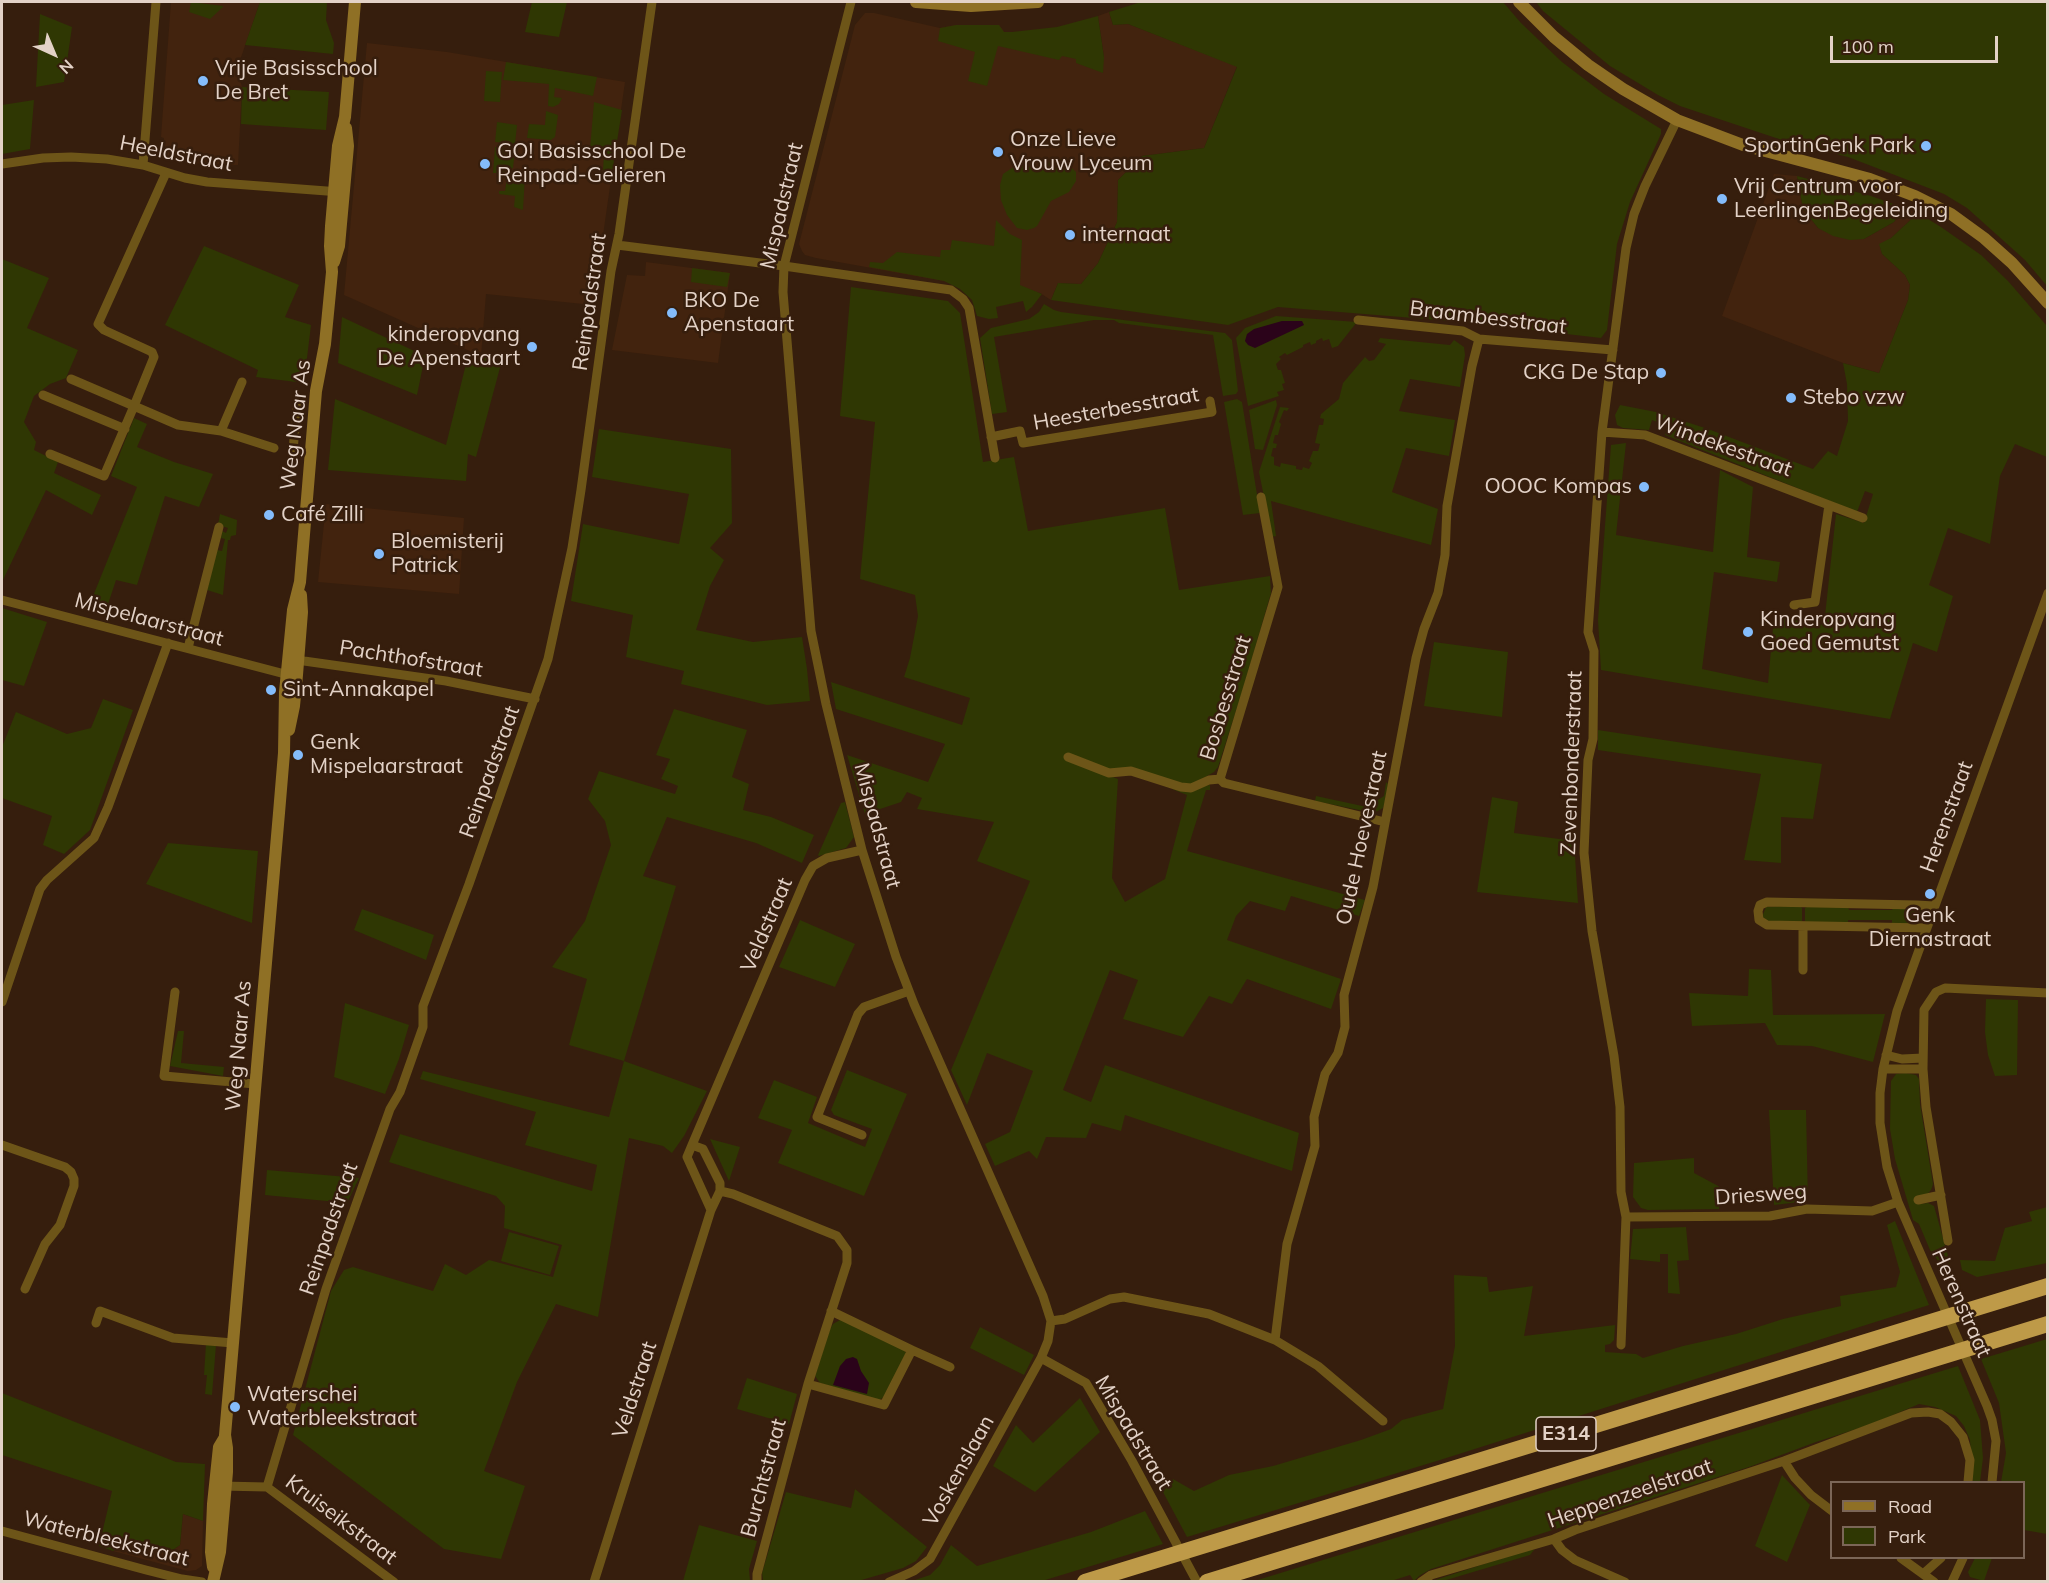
<!DOCTYPE html>
<meta charset="utf-8">
<style>
body{margin:0}
#map{position:relative;width:2049px;height:1583px;overflow:hidden;background:#361e0d;font-family:Mulish,sans-serif}
canvas{display:block}
.frame{position:absolute;inset:0;border:3px solid #e3d2c7;pointer-events:none}
.legend{position:absolute;left:1830px;top:1481px;width:195px;height:78px;box-sizing:border-box;background:#361e0d;border:2px solid #7b6657;margin:0;padding:8px 10px;list-style:none;font-size:18px;color:#e3d2c7}
.legend li{display:flex;align-items:center;gap:12px;height:30px}
.legend b{width:30px;border:2px solid #7b6657}
.north{position:absolute;left:24px;top:24px;width:60px;height:60px;-webkit-text-stroke:4px #361e0d;paint-order:stroke;rotate:136deg;font-size:16px;font-weight:700;line-height:24px;text-align:center;color:#e3d2c7}
.north::after{content:'';display:block;margin:auto;width:21px;height:27px;background:#e3d2c7;clip-path:polygon(50% 0,100% 100%,50% 72%,0 100%)}
.scale{position:absolute;left:1830px;top:36px;width:168px;height:27px;box-sizing:border-box;border:3px solid #e3d2c7;border-top:0;padding-left:8px;font-size:18px;line-height:21px;white-space:nowrap;color:#e3d2c7;-webkit-text-stroke:4px #361e0d;paint-order:stroke}
</style>
<div id="map">
<canvas width="2049" height="1583"></canvas>
<div class="frame"></div>
<ul class="legend">
<li><b style="height:8px;background:#8f7025"></b>Road</li>
<li><b style="height:16px;background:#2f3703"></b>Park</li>
</ul>
<div class="north">N</div>
<div class="scale">100 m</div>
</div>
<script>
const ctx = document.querySelector('canvas').getContext('2d');
ctx.lineJoin = 'round';
function fillPath(path, color) { ctx.fillStyle = color; ctx.fill(path, 'evenodd'); }
const poly = rows => new Path2D(rows.map(r => 'M' + r).join(''));
function trace(path, color, width, dash) { ctx.strokeStyle = color; ctx.lineWidth = width; ctx.lineCap = dash ? 'butt' : 'round'; ctx.setLineDash(dash || []); ctx.stroke(path); }
function drawText(font, color, halo, rows, align = 'center') {
  ctx.font = font + ' Mulish,sans-serif'; ctx.lineWidth = 5; ctx.setLineDash([]); ctx.textBaseline = 'middle'; ctx.strokeStyle = halo; ctx.fillStyle = color; for (const [text, x, y, turn = 0] of rows) {
    ctx.save(); ctx.translate(x, y); ctx.rotate((+turn || 0) * Math.PI / 180); ctx.textAlign = isNaN(turn) ? turn : align; if (halo) ctx.strokeText(text, 0, 0); ctx.fillText(text, 0, 0); ctx.restore();
  }
}
fillPath(poly([
 [171,2,260,2,237,69,242,87,238,165,188,163,164,155,164,138,161,137],
 [1109,12,1113,25,1128,24,1237,66,1204,148,1142,156,1118,180,1117,222,1098,263,1081,284,1058,283,1051,300,1040,293,944,281,816,258,805,255,802,251,799,244,855,25,865,13,874,13,940,28,956,25,999,25,1011,41,1104,57,1098,16],
 [367,43,447,52,625,82,593,305,486,294,481,356,344,295],
 [1774,174,1797,176,1803,209,1818,228,1864,239,1894,222,1905,208,1918,213,1891,238,1880,245,1882,254,1905,275,1910,285,1908,300,1879,373,1843,363,1722,316],
 [646,262,730,273,718,363,612,350,627,275,645,276],
 [326,504,464,518,459,594,318,582],
 [183,1514,203,1521,202,1566,196,1570,188,1571,113,1551,129,1541,170,1552,180,1545]
]), '#42230e');
fillPath(poly([
 [191,2,223,6,223,7,210,19,189,12],
 [260,2,327,2,326,20,334,43,333,54,245,45],
 [532,2,567,2,559,37,525,32],
 [1141,2,1503,2,1521,23,1562,62,1604,94,1661,129,1661,134,1630,202,1617,244,1607,330,1601,338,1463,322,1278,307,1228,325,1051,300,1058,283,1081,284,1098,263,1117,222,1118,180,1142,156,1204,148,1237,67,1128,24,1113,25,1109,12],
 [1536,2,2047,2,2047,286,2025,260,1967,208,1944,194,1848,157,1785,141,1680,106,1658,95,1610,66,1543,11],
 [40,14,72,27,64,82,36,87],
 [1098,16,1104,57,1103,73,1076,63,1076,59,1062,56,1059,60,998,46,987,86,968,81,975,52,938,41,940,28,956,25,999,25,1004,32,1012,32,1057,27],
 [506,62,597,77,593,96,555,88,554,97,562,98,559,104,553,107,548,106,549,84,503,80],
 [486,71,502,72,500,102,484,101],
 [242,87,329,92,326,130,241,124],
 [34,100,30,149,2,154,2,105],
 [594,102,622,110,612,173,603,172,604,151,590,149],
 [546,111,558,115,555,137,551,140,527,138,529,124,545,125],
 [497,122,517,125,515,144,495,142],
 [495,147,515,149,513,168,501,173,493,173],
 [1062,159,1076,172,1076,181,1069,192,1051,201,1037,226,1034,228,1027,230,1017,228,1007,215,1001,200,1000,185,1003,174,1018,164,1031,167,1041,167,1053,160],
 [514,174,525,176,523,210,514,207,515,196,499,194,499,191,505,191,507,178],
 [1797,176,1871,196,1905,208,1894,222,1864,239,1850,240,1833,236,1818,228,1803,209],
 [1918,213,1941,227,1981,255,2008,281,2047,326,2047,457,2015,444,2000,476,1990,544,1948,528,1929,585,1953,596,1937,652,1913,643,1890,719,1601,670,1598,620,1611,445,1626,443,1616,535,1713,552,1720,470,1753,487,1747,557,1780,562,1777,582,1714,572,1702,669,1768,683,1774,617,1824,625,1836,514,1864,523,1873,494,1865,491,1857,512,1665,435,1668,426,1652,420,1649,430,1623,428,1617,425,1615,415,1620,405,1656,412,1708,429,1813,469,1828,451,1837,456,1848,421,1847,384,1843,363,1879,373,1908,300,1910,285,1905,275,1882,254,1879,244,1891,238],
 [996,220,1010,234,1022,240,1020,285,1042,294,1032,307,1026,312,1023,301,996,307,998,318,989,319,977,316,972,300,960,289,944,281,869,267,870,262,883,263,897,252,940,257,941,250,950,250,952,240,994,246],
 [204,246,299,285,285,317,311,325,304,383,256,377,258,370,165,325],
 [2,259,49,278,27,328,78,350,66,378,50,384,34,396,24,422,36,442,34,450,58,462,54,473,101,495,92,515,46,490,2,582],
 [692,268,730,273,727,287,691,282],
 [851,287,948,301,960,313,983,462,1014,457,1028,531,1165,508,1179,590,1270,576,1271,593,1244,686,1218,767,1214,772,1191,785,1109,771,1064,758,1118,779,1112,878,1125,902,1165,879,1187,795,1172,789,1210,785,1210,790,1206,790,1187,851,1365,900,1359,916,1291,896,1285,911,1250,901,1236,916,1227,940,1341,979,1331,1009,1247,979,1232,1004,1209,996,1183,1037,1123,1019,1138,980,1110,970,1063,1090,1091,1102,1105,1065,1299,1133,1292,1171,1125,1115,1121,1131,1092,1123,1086,1138,1046,1137,1037,1159,1029,1151,995,1166,985,1144,1010,1132,1033,1071,987,1053,967,1105,951,1070,1030,881,977,861,994,822,917,809,922,798,907,792,901,802,865,814,847,755,928,782,945,744,836,709,831,682,962,725,970,698,904,677,910,658,918,616,915,595,860,579,875,422,840,416],
 [1044,304,1054,310,1061,312,1225,333,1232,340,1238,391,1236,394,1223,396,1213,335,1119,323,1114,320,1094,320,994,337,1007,412,992,414,980,338,991,328,1029,319,1039,312],
 [1276,316,1357,322,1338,346,1332,348,1329,339,1323,341,1322,338,1316,341,1316,343,1311,345,1310,342,1303,345,1303,347,1287,355,1285,353,1279,357,1281,359,1276,364,1278,370,1281,370,1285,383,1282,384,1284,390,1277,392,1279,396,1248,406,1236,338,1245,328],
 [342,317,425,356,417,395,338,363],
 [1380,338,1450,345,1454,340,1464,347,1465,355,1460,387,1410,379,1399,411,1455,420,1449,456,1406,448,1392,492,1438,509,1431,545,1271,501,1276,536,1272,537,1259,472,1280,407,1289,408,1287,411,1284,410,1279,422,1281,424,1278,435,1275,435,1273,443,1277,444,1276,448,1273,448,1271,456,1274,457,1274,465,1280,467,1281,463,1296,466,1296,469,1302,470,1303,467,1309,469,1312,463,1309,461,1313,451,1318,451,1320,444,1315,443,1319,425,1323,425,1324,419,1320,418,1321,414,1339,399,1343,383,1365,357,1369,361,1374,360,1386,344,1378,342],
 [481,356,501,364,476,457,468,454,466,481,328,470,335,399,446,445,466,364,471,365],
 [1237,399,1242,402,1260,513,1243,515,1224,402],
 [1276,400,1277,405,1263,450,1255,449,1249,410],
 [134,418,147,424,137,447,174,462,213,474,199,507,165,496,137,585,116,580,104,616,87,611,137,487,111,476],
 [599,429,731,449,732,523,710,548,724,560,710,586,696,630,753,642,802,637,807,669,810,701,767,705,681,684,684,671,626,657,633,615,571,601,583,524,679,544,689,494,592,477],
 [220,514,237,520,236,535,231,536,230,540,228,540,223,595,207,590,217,550,222,551,225,539,221,538,222,531,226,533,228,528,218,525],
 [2,608,47,622,24,686,2,680],
 [1434,642,1508,652,1502,717,1424,706],
 [103,699,133,710,90,830,64,854,43,845,52,816,2,798,2,747,16,712,67,734,91,728],
 [674,709,747,730,732,777,749,784,743,810,771,817,814,835,802,863,756,843,667,817,643,876,676,886,624,1061,707,1091,684,1136,672,1153,663,1146,629,1138,598,1317,556,1304,517,1382,484,1471,525,1486,501,1559,444,1549,293,1435,331,1291,344,1270,353,1267,433,1291,445,1264,466,1275,489,1260,553,1277,562,1245,504,1228,505,1206,496,1196,389,1162,400,1134,592,1191,597,1165,525,1145,536,1112,420,1079,423,1071,609,1117,624,1061,569,1045,587,979,552,967,585,921,611,845,605,821,588,799,599,771,675,794,678,786,661,779,670,759,656,755],
 [1598,730,1822,764,1813,819,1781,817,1781,863,1744,860,1761,774,1598,750],
 [1386,782,1388,784,1385,802,1383,808,1374,813,1315,801,1316,796,1367,807,1384,796],
 [1492,797,1518,802,1514,833,1574,841,1578,903,1477,892],
 [845,802,854,837,846,848,819,856,818,855,841,803],
 [168,843,258,851,252,923,146,884],
 [1799,905,1802,908,1802,921,1800,923,1769,922,1762,917,1766,907],
 [1808,906,1848,906,1849,910,1892,910,1893,907,1920,909,1922,918,1914,925,1892,924,1892,920,1848,920,1848,923,1808,923,1805,921,1805,908],
 [362,909,434,935,426,960,354,930],
 [800,920,855,944,835,987,779,967],
 [1749,969,1771,970,1773,1015,1885,1014,1873,1062,1812,1046,1777,1045,1765,1023,1692,1026,1689,993,1748,996],
 [1986,999,2018,1000,2017,1075,1995,1076,1988,1055,1985,1032],
 [345,1003,409,1025,399,1059,385,1094,334,1077],
 [178,1031,184,1031,181,1063,224,1067,223,1076,170,1066],
 [847,1070,907,1094,864,1196,778,1163,792,1130,758,1118,774,1080,817,1097,808,1123,865,1147,872,1129,834,1115,831,1110],
 [1905,1073,1916,1075,1919,1079,1920,1104,1933,1184,1931,1190,1919,1204,1928,1203,1934,1206,1950,1263,1948,1265,1942,1266,1930,1250,1919,1224,1913,1220,1895,1159,1890,1129,1891,1081,1896,1074],
 [1769,1110,1806,1110,1808,1201,1774,1205],
 [710,1139,740,1147,729,1181],
 [1694,1158,1694,1173,1720,1187,1719,1209,1648,1210,1641,1208,1633,1197,1634,1163],
 [267,1170,359,1178,347,1203,265,1195],
 [2047,1207,2047,1263,1977,1277,1962,1270,1960,1260,1995,1261,2005,1228,2032,1221,2029,1212],
 [1895,1221,1929,1305,1440,1460,1187,1537,1163,1492,1173,1479,1194,1491,1229,1475,1273,1466,1361,1440,1391,1429,1402,1420,1443,1409,1455,1346,1454,1275,1487,1277,1489,1292,1533,1286,1524,1336,1615,1325,1614,1340,1610,1344,1605,1345,1605,1352,1636,1354,1643,1358,1683,1346,1736,1334,1783,1319,1841,1306,1840,1296,1896,1287,1900,1272,1887,1225],
 [1686,1227,1689,1260,1677,1261,1680,1294,1668,1293,1668,1254,1660,1254,1660,1262,1630,1259,1633,1229],
 [509,1232,559,1246,550,1275,501,1261],
 [840,1320,847,1322,904,1349,906,1353,884,1397,879,1400,820,1383,815,1376,830,1329,833,1324],
 [980,1327,1034,1355,1024,1375,970,1348],
 [2047,1339,2048,1339,2047,1534,2024,1530,2024,1482,2001,1482,2006,1453,1999,1403,1981,1359],
 [206,1344,216,1345,212,1395,205,1394,207,1375,204,1375],
 [1958,1366,1980,1420,1983,1458,1980,1482,1973,1482,1970,1440,1964,1426,1956,1416,1935,1407,1919,1404,1872,1424,1816,1442,1749,1467,1431,1569,1419,1576,1414,1581,1410,1575,1388,1582,1251,1582],
 [747,1378,797,1394,789,1424,737,1409],
 [2,1393,176,1462,205,1464,203,1521,183,1514,180,1545,170,1552,129,1541,113,1551,99,1546,112,1491,2,1455],
 [1080,1398,1100,1432,1035,1492,993,1466,1016,1425,1033,1443],
 [1782,1475,1810,1505,1787,1562,1755,1546],
 [855,1489,927,1547,916,1561,903,1568,858,1581,763,1581,762,1573,786,1492,851,1508],
 [1145,1511,1163,1544,1042,1581,912,1581,930,1575,940,1565,951,1545,977,1566,1091,1532],
 [699,1525,757,1541,749,1569,750,1581,683,1581],
 [1527,1550,1534,1550,1530,1555,1443,1581,1429,1582],
 [1975,1558,1992,1558,1984,1581,1970,1577,1968,1572]
]), '#2f3703');
fillPath(poly([
 [1282,321,1302,321,1304,325,1255,348,1248,345,1245,341,1247,334,1254,329],
 [853,1357,857,1359,861,1371,869,1383,867,1394,833,1385,840,1366,846,1359]
]), '#2b031a');
trace(poly([
 [851,2,784,266,783,292,811,631,826,704,862,850,896,957,914,1004,1043,1296,1051,1321,1048,1341,1041,1358,930,1559,914,1571,889,1582],
 [2,164,43,158,71,157,107,159,143,165,185,178,207,182,340,192],
 [143,165,156,2],
 [617,245,784,266,951,290,963,299,969,308,995,458],
 [1358,320,1463,331,1479,339,1613,350],
 [71,379,134,406,154,357,152,352,104,330,98,324,166,173],
 [43,395,125,429],
 [298,398,293,450,311,454],
 [221,431,242,382],
 [1602,432,1645,435,1863,518],
 [991,437,1020,431,1023,443,1212,412,1210,401],
 [50,454,104,476,134,406,178,425,221,431,274,448],
 [1261,497,1278,587,1220,779,1224,783,1385,822],
 [2,600,281,673,287,674,298,660,304,661,446,681,535,699],
 [1794,605,1815,602,1829,505],
 [188,648,219,527],
 [1068,757,1109,773,1131,771,1181,787,1191,788,1209,780,1220,779],
 [1926,928,1767,925,1759,920,1758,911,1760,905,1767,902,1917,905,1934,906],
 [1803,970,1803,926],
 [175,992,164,1076,255,1084],
 [2,1002,40,889,47,880,94,838,108,807,168,643],
 [1886,1055,1902,1059,1923,1058],
 [1883,1069,1923,1069],
 [862,1135,817,1117,858,1014,864,1007,909,991],
 [2,1145,65,1167,71,1172,74,1179,74,1186,60,1225,45,1244,25,1289],
 [720,1191,733,1194,837,1236,847,1250,847,1263,808,1384,757,1574,757,1582],
 [1918,1200,1941,1195],
 [711,1210,687,1157,692,1145,805,880,813,866,827,858,862,850],
 [1626,1217,1770,1216,1807,1209,1872,1211,1898,1202],
 [1948,1241,1926,1107,1923,1069,1924,1010,1936,992,1945,988,2048,993],
 [831,1311,912,1350],
 [1051,1321,1065,1319,1110,1299,1124,1297,1209,1314,1275,1340,1318,1366,1383,1421],
 [96,1323,100,1311,173,1338,233,1343],
 [1275,1340,1287,1244,1315,1146,1314,1117,1325,1074,1338,1053,1345,1027,1344,995,1373,887,1416,658,1424,629,1438,593,1445,555,1447,506,1472,366,1479,339],
 [1621,1345,1626,1217,1621,1192,1620,1107,1614,1056,1592,931,1584,853,1588,760,1593,739,1594,651,1588,632,1602,432,1626,248,1634,214,1645,186,1677,120],
 [1041,1358,1086,1383,1132,1461,1197,1582],
 [808,1384,884,1405,912,1350,950,1367],
 [1784,1461,1795,1478,1811,1495,1832,1511],
 [1992,1482,1996,1441,1992,1420,1987,1406,1898,1202,1887,1167,1880,1123,1880,1093,1883,1069,1897,1011,2048,593],
 [221,1486,267,1487],
 [267,1487,326,1289,390,1109,400,1092,423,1027,423,1006,469,884,548,659,572,548,581,490,611,271,619,234,652,2],
 [267,1487,394,1582],
 [2,1531,146,1570,182,1579,202,1582],
 [1554,1539,1562,1550,1575,1560,1625,1582],
 [1901,1558,1934,1582],
 [1923,1574,1941,1558],
 [594,1582,711,1210,720,1191,720,1183,703,1149,692,1145],
 [1421,1582,1431,1575,1554,1539,1575,1530,1784,1461,1911,1413,1928,1412,1940,1414,1951,1422,1963,1437,1970,1460,1968,1482],
 [1952,1582,1963,1558]
]), '#6d5518', 9);
trace(poly([
 [916,2,971,6,1038,2],
 [1519,2,1554,37,1588,65,1623,89,1677,120,1743,145,1870,179,1915,196,1951,214,1984,238,2012,263,2048,303],
 [334,262,339,246,348,146,346,128],
 [289,730,294,706,297,675,302,612,301,595],
 [213,1567,211,1552,213,1504,219,1447,225,1437],
 [213,1582,220,1552,227,1472,227,1448,225,1435,279,813,284,753,285,692,293,610,300,582,316,391,325,344,332,272,330,246,331,226,338,146,345,117,355,2]
]), '#8f7025', 12);
trace(poly([
 [1085,1582,2048,1286],
 [1207,1582,2048,1324]
]), '#be9a48', 16);
for (const [x, y, r, color] of [
 [203,81,6,"#84bcfb"],
 [1926,146,6,"#84bcfb"],
 [998,152,6,"#84bcfb"],
 [485,164,6,"#84bcfb"],
 [1722,199,6,"#84bcfb"],
 [1070,235,6,"#84bcfb"],
 [672,313,6,"#84bcfb"],
 [532,347,6,"#84bcfb"],
 [1661,373,6,"#84bcfb"],
 [1791,398,6,"#84bcfb"],
 [1644,487,6,"#84bcfb"],
 [269,515,6,"#84bcfb"],
 [379,554,6,"#84bcfb"],
 [1748,632,6,"#84bcfb"],
 [271,690,6,"#84bcfb"],
 [298,755,6,"#84bcfb"],
 [1930,894,6,"#84bcfb"],
 [235,1407,6,"#84bcfb"]
]) { const dot = new Path2D(); dot.arc(x, y, r, 0, 2 * Math.PI); ctx.fillStyle = color; ctx.fill(dot); trace(dot, '#361e0d', 2); }
for (const [x, y, w] of [
 [1566,1434,60]
]) { const box = new Path2D(); box.roundRect(x - w / 2, y - 17, w, 34, 4.5); ctx.fillStyle = '#361e0d'; ctx.fill(box); trace(box, '#e3d2c7', 1.5); }
drawText('bold 20px', '#e3d2c7', null, [
 ["E314",1566,1434]
]);
drawText('21px', '#e3d2c7', '#361e0d', [
 ["Vrije Basisschool",215,69],
 ["De Bret",215,93],
 ["Onze Lieve",1010,140],
 ["Vrouw Lyceum",1010,164],
 ["SportinGenk Park",1914,146,"right"],
 ["GO! Basisschool De",497,152],
 ["Reinpad-Gelieren",497,176],
 ["Vrij Centrum voor",1734,187],
 ["LeerlingenBegeleiding",1734,211],
 ["internaat",1082,235],
 ["BKO De",684,301],
 ["Apenstaart",684,325],
 ["kinderopvang",520,335,"right"],
 ["De Apenstaart",520,359,"right"],
 ["CKG De Stap",1649,373,"right"],
 ["Stebo vzw",1803,398],
 ["OOOC Kompas",1632,487,"right"],
 ["Café Zilli",281,515],
 ["Bloemisterij",391,542],
 ["Patrick",391,566],
 ["Kinderopvang",1760,620],
 ["Goed Gemutst",1760,644],
 ["Sint-Annakapel",283,690],
 ["Genk",310,743],
 ["Mispelaarstraat",310,767],
 ["Genk",1930,916,"center"],
 ["Diernastraat",1930,940,"center"],
 ["Waterschei",247,1395],
 ["Waterbleekstraat",247,1419]
], 'left');
drawText('21px', '#e3d2c7', '#361e0d', [
 ["Heeldstraat",176,154,11],
 ["Mispadstraat",782,206,-77],
 ["Reinpadstraat",590,302,-82],
 ["Braambesstraat",1488,318,7],
 ["Heesterbesstraat",1116,409,-10],
 ["Weg Naar As",296,425,-83],
 ["Windekestraat",1723,446,20],
 ["Mispelaarstraat",149,620,15],
 ["Pachthofstraat",411,659,9],
 ["Bosbesstraat",1226,698,-73],
 ["Zevenbonderstraat",1572,763,-88],
 ["Reinpadstraat",490,772,-70],
 ["Herenstraat",1947,817,-70],
 ["Mispadstraat",877,826,75],
 ["Oude Hoevestraat",1362,838,-78],
 ["Veldstraat",767,925,-67],
 ["Weg Naar As",239,1046,-85],
 ["Driesweg",1761,1195,-4],
 ["Reinpadstraat",329,1229,-71],
 ["Herenstraat",1961,1303,66],
 ["Veldstraat",635,1390,-72],
 ["Mispadstraat",1133,1433,59],
 ["Voskenslaan",959,1471,-61],
 ["Burchtstraat",764,1478,-75],
 ["Heppenzeelstraat",1630,1494,-19],
 ["Kruiseikstraat",341,1520,37],
 ["Waterbleekstraat",106,1539,14]
]);
</script>
